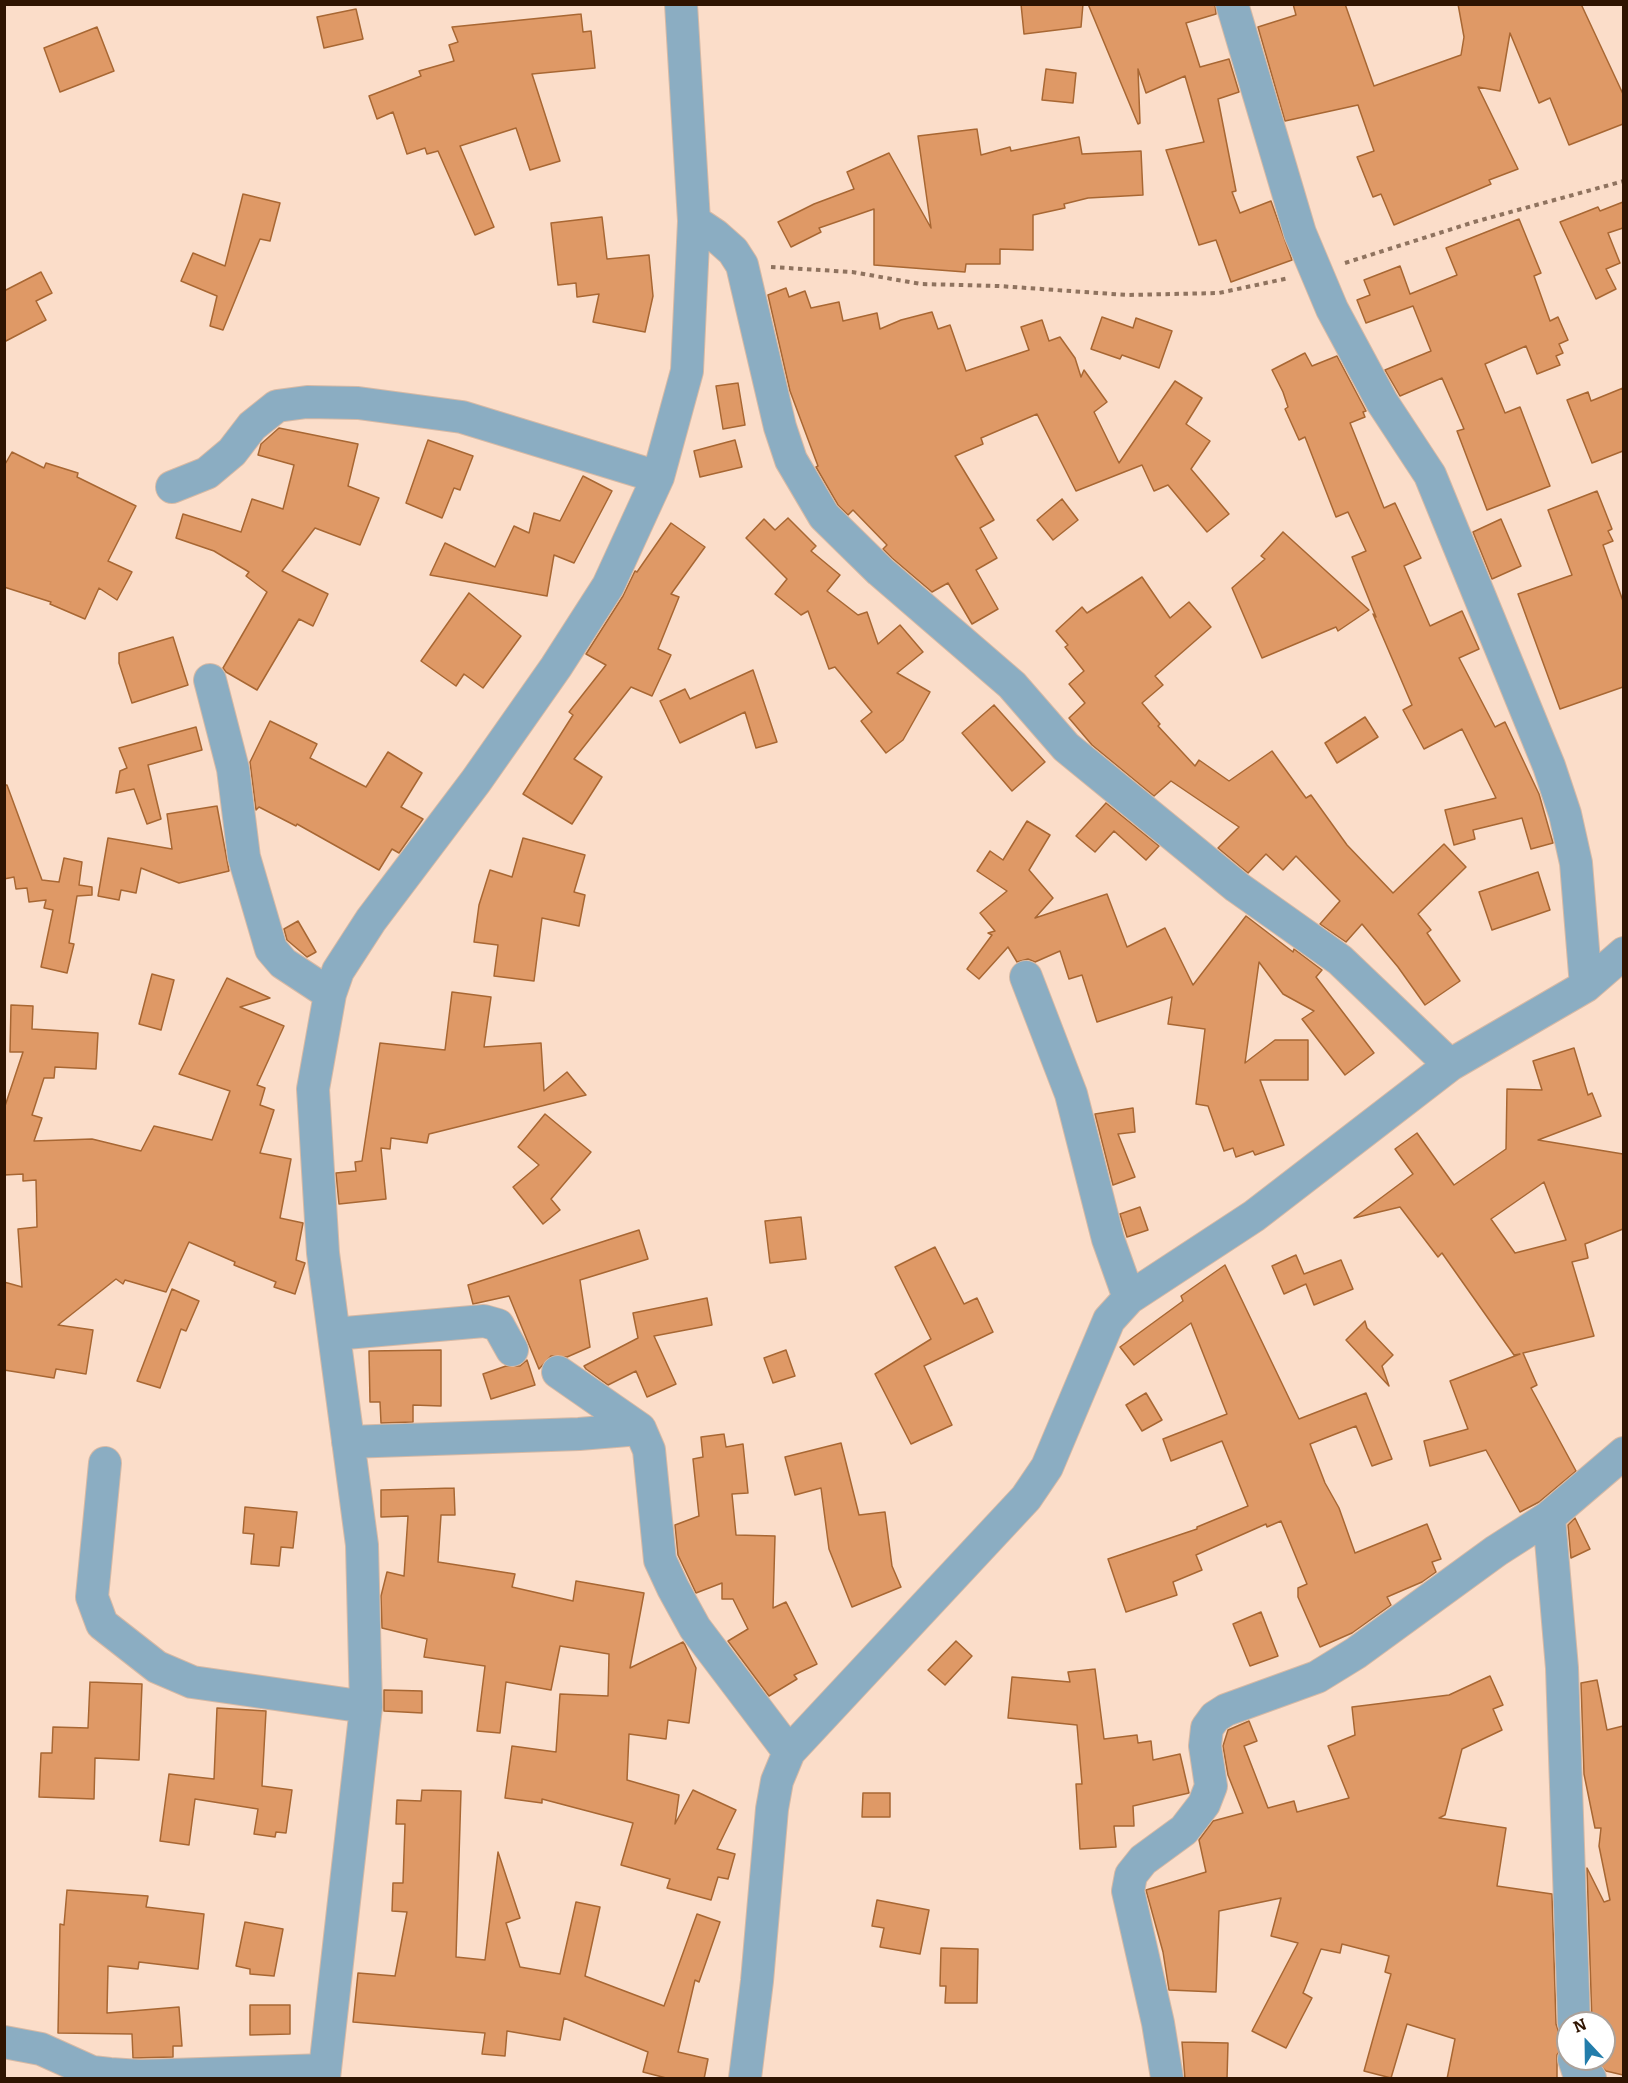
<!DOCTYPE html>
<style>
body{margin:0}
#map{position:relative;width:1628px;height:2083px;overflow:hidden;background:#fbddc9;font-family:Bitter,serif}
canvas{display:block}
.frame{position:absolute;inset:0;border:6px solid #2f1401;pointer-events:none}
.north{position:absolute;left:1556px;top:2011px;width:60px;height:60px;box-sizing:border-box;background:#fff;border:2px solid #aca199;border-radius:50%;rotate:338deg;font-size:16px;font-weight:700;line-height:24px;text-align:center;color:#2f1401}
.north::after{content:'';display:block;margin:auto;width:21px;height:27px;background:#237dab;clip-path:polygon(50% 0,100% 100%,50% 72%,0 100%)}
</style>
<div id="map">
<canvas width="1628" height="2083"></canvas>
<div class="frame"></div>
<div class="north">N</div>
</div>
<script>
const ctx = document.querySelector('canvas').getContext('2d');
ctx.lineJoin = 'round';
function fillPath(path, color) { ctx.fillStyle = color; ctx.fill(path, 'evenodd'); }
const poly = rows => new Path2D(rows.map(r => 'M' + r).join(''));
function trace(path, color, width, dash) { ctx.strokeStyle = color; ctx.lineWidth = width; ctx.lineCap = dash ? 'butt' : 'round'; ctx.setLineDash(dash || []); ctx.stroke(path); }
const building = poly([
 [1021,4,1083,4,1081,27,1024,34,1021,4],
 [1088,4,1215,4,1216,14,1186,23,1200,67,1229,59,1239,92,1218,99,1236,191,1232,192,1240,213,1271,201,1292,260,1231,282,1216,240,1199,245,1166,150,1204,142,1185,76,1146,93,1138,69,1140,123,1138,124,1088,4],
 [1293,4,1345,4,1374,86,1461,55,1464,37,1458,4,1581,4,1623,94,1623,124,1569,145,1550,98,1539,103,1510,33,1500,91,1478,87,1518,169,1489,180,1491,184,1394,225,1381,194,1373,197,1357,157,1374,151,1358,105,1285,121,1258,27,1296,15,1293,4],
 [356,9,363,39,324,48,317,17,356,9],
 [581,14,583,32,591,31,595,68,532,74,560,161,530,170,516,128,460,146,494,227,475,235,438,151,427,154,425,148,407,154,393,112,377,119,369,96,421,76,419,71,454,61,449,45,458,42,452,27,581,14],
 [97,27,114,71,60,92,44,48,97,27],
 [1046,69,1076,73,1073,103,1042,100,1046,69],
 [977,129,981,155,1010,147,1011,151,1079,137,1082,154,1141,151,1143,195,1088,198,1064,204,1065,208,1033,215,1033,250,1000,249,1000,264,966,264,965,272,874,265,874,209,819,228,821,232,791,247,778,222,814,204,854,189,847,172,889,153,931,228,918,136,977,129],
 [243,194,280,203,270,241,260,239,223,330,210,326,217,296,181,281,193,253,225,266,243,194],
 [1623,202,1623,228,1608,233,1620,263,1606,269,1616,289,1596,299,1560,222,1598,207,1600,211,1623,202],
 [602,217,607,259,649,255,653,296,645,332,593,322,599,294,577,297,576,283,558,285,551,223,602,217],
 [1519,219,1541,273,1534,276,1550,321,1558,317,1568,340,1559,344,1563,353,1556,356,1560,365,1537,374,1526,346,1485,364,1505,413,1520,407,1550,486,1487,510,1457,431,1464,429,1442,378,1400,396,1385,370,1431,351,1413,306,1366,323,1357,300,1370,295,1364,280,1400,266,1410,294,1457,275,1446,248,1519,219],
 [41,272,52,293,36,301,46,320,4,342,4,291,41,272],
 [786,288,789,297,805,291,811,308,839,302,843,321,877,313,880,329,901,320,932,312,938,329,950,325,966,371,1029,350,1021,327,1042,320,1049,341,1060,337,1075,358,1081,377,1084,370,1107,402,1094,412,1119,463,1175,381,1202,398,1186,424,1210,441,1191,469,1229,514,1207,532,1168,485,1154,491,1142,465,1076,491,1037,414,981,438,983,444,955,456,994,520,980,528,997,558,976,570,998,609,972,624,948,583,932,592,892,558,883,549,887,545,853,510,848,515,838,505,816,467,818,466,790,391,768,295,786,288],
 [1102,317,1133,328,1136,318,1172,331,1159,368,1122,355,1120,359,1091,349,1102,317],
 [1305,353,1312,366,1337,356,1366,411,1363,412,1365,417,1350,423,1384,508,1395,503,1421,558,1404,566,1430,626,1462,611,1479,649,1459,658,1495,727,1505,722,1539,794,1553,843,1531,849,1522,818,1473,830,1475,839,1454,845,1445,810,1496,798,1462,729,1424,749,1403,710,1412,705,1373,614,1376,617,1352,557,1366,551,1348,512,1336,517,1305,437,1299,440,1285,409,1288,407,1283,392,1272,370,1305,353],
 [738,383,745,425,723,429,716,386,738,383],
 [1623,388,1623,451,1592,463,1567,400,1588,392,1591,401,1623,388],
 [279,428,358,444,348,486,379,498,360,545,315,528,282,571,328,594,313,626,299,619,257,690,226,672,223,668,267,592,246,576,249,572,214,551,176,538,183,514,241,532,252,499,283,509,294,465,258,455,261,444,279,428],
 [428,440,473,456,460,490,454,488,442,518,406,503,428,440],
 [735,440,742,467,700,477,694,451,735,440],
 [12,452,44,468,46,463,78,473,77,477,136,506,108,561,132,572,117,600,99,588,85,619,50,604,51,602,4,587,4,466,12,452],
 [583,476,612,491,574,563,554,555,547,596,430,575,445,543,495,567,514,526,529,533,534,513,560,521,583,476],
 [1597,491,1612,529,1608,531,1613,541,1603,545,1623,601,1623,687,1560,709,1518,594,1572,575,1548,510,1597,491],
 [1062,499,1078,520,1053,540,1037,520,1062,499],
 [788,518,816,546,811,551,840,575,827,591,858,615,867,612,878,644,900,625,923,652,897,673,930,692,903,740,886,753,861,721,872,712,835,667,829,669,808,611,801,615,775,594,787,579,746,538,764,519,775,530,788,518],
 [1501,519,1521,566,1492,579,1473,532,1501,519],
 [671,523,705,547,671,594,679,597,658,649,671,655,652,696,631,687,574,759,602,777,572,824,523,794,573,715,569,712,606,665,586,654,623,596,635,571,637,572,671,523],
 [1283,532,1369,610,1338,631,1336,627,1262,658,1232,588,1265,559,1261,556,1283,532],
 [1142,577,1170,618,1189,602,1211,627,1155,676,1163,685,1142,703,1160,724,1158,726,1195,766,1199,760,1229,781,1272,751,1306,798,1311,795,1347,845,1393,893,1444,844,1466,867,1418,914,1431,930,1427,933,1460,981,1425,1005,1398,967,1362,924,1346,942,1320,924,1340,901,1296,856,1283,870,1266,854,1248,873,1218,848,1239,827,1171,781,1154,796,1092,745,1069,718,1085,703,1069,684,1084,671,1065,647,1068,645,1056,631,1082,607,1087,613,1142,577],
 [469,593,521,636,483,688,464,674,456,686,421,661,469,593],
 [173,637,188,685,132,703,119,663,119,653,173,637],
 [753,670,777,742,756,748,745,712,680,743,660,701,685,689,690,699,753,670],
 [994,705,1045,762,1012,791,962,733,994,705],
 [1365,717,1378,737,1337,763,1325,743,1365,717],
 [270,721,317,744,310,758,366,787,388,752,422,773,401,807,423,819,399,853,392,849,379,870,297,824,296,826,259,807,256,810,250,762,270,721],
 [196,727,202,750,148,765,161,819,147,824,134,789,116,793,120,771,127,768,119,748,196,727],
 [4,785,7,785,42,880,59,882,64,858,82,862,79,885,92,887,92,895,77,896,69,943,74,944,67,973,41,967,53,910,44,908,46,900,29,902,27,888,16,889,14,877,4,879,4,785],
 [1106,803,1159,846,1146,860,1114,831,1095,852,1076,836,1106,803],
 [217,806,229,871,179,883,141,868,136,893,121,890,119,900,98,896,108,838,172,849,167,814,217,806],
 [1027,821,1050,835,1029,870,1053,898,1035,918,1107,894,1127,947,1165,928,1193,985,1246,916,1293,952,1294,949,1322,970,1316,977,1374,1053,1345,1075,1302,1019,1314,1011,1283,994,1259,962,1245,1063,1275,1040,1308,1040,1308,1080,1260,1080,1284,1145,1255,1155,1253,1151,1236,1157,1233,1148,1224,1151,1208,1106,1196,1104,1205,1029,1168,1024,1172,997,1097,1022,1082,975,1069,979,1060,951,1035,962,1028,959,1017,962,1008,947,979,979,967,969,992,935,988,933,995,931,980,913,1007,891,977,871,990,851,1003,860,1027,821],
 [523,838,585,855,574,892,585,895,579,926,542,918,534,981,494,976,498,945,474,942,479,905,490,870,512,877,523,838],
 [1538,872,1550,910,1492,930,1479,892,1538,872],
 [298,921,316,952,307,957,287,940,284,929,298,921],
 [152,974,174,980,161,1030,139,1024,152,974],
 [227,978,270,998,240,1007,284,1026,257,1085,265,1088,260,1105,274,1110,260,1153,291,1159,280,1218,303,1223,296,1260,305,1263,295,1294,274,1287,276,1282,234,1265,235,1262,189,1242,166,1292,125,1280,123,1284,116,1279,58,1325,93,1330,86,1374,56,1369,54,1378,4,1370,4,1282,22,1287,18,1229,37,1227,36,1180,23,1181,23,1174,4,1175,4,1109,23,1052,10,1052,11,1005,33,1006,32,1029,98,1033,96,1069,55,1067,54,1078,44,1078,32,1115,42,1118,34,1141,92,1139,141,1151,154,1126,212,1140,230,1091,179,1074,227,978],
 [452,992,491,997,484,1047,541,1043,544,1091,567,1072,586,1095,429,1134,427,1143,391,1138,390,1149,381,1148,386,1199,339,1204,336,1173,356,1171,355,1162,362,1161,380,1043,445,1050,452,992],
 [1574,1048,1588,1095,1592,1093,1601,1116,1538,1140,1623,1154,1623,1229,1585,1244,1588,1258,1572,1262,1594,1336,1523,1353,1537,1385,1531,1388,1576,1471,1539,1502,1520,1512,1486,1450,1430,1466,1424,1441,1468,1429,1450,1381,1520,1354,1514,1355,1442,1253,1438,1257,1400,1207,1354,1218,1413,1174,1395,1149,1417,1133,1454,1185,1506,1149,1507,1089,1542,1090,1533,1061,1574,1048],
 [1544,1182,1566,1240,1515,1253,1491,1219,1544,1182],
 [1133,1108,1135,1132,1118,1134,1135,1177,1113,1185,1095,1114,1133,1108],
 [545,1114,591,1152,551,1199,560,1210,543,1224,513,1187,539,1165,518,1147,545,1114],
 [1140,1207,1148,1230,1127,1237,1120,1214,1140,1207],
 [801,1217,806,1259,770,1263,765,1221,801,1217],
 [639,1230,648,1259,580,1280,590,1347,567,1357,551,1356,539,1369,509,1296,473,1304,468,1285,639,1230],
 [935,1247,964,1304,977,1298,993,1332,924,1366,952,1425,911,1444,875,1374,931,1339,895,1267,935,1247],
 [1296,1255,1304,1274,1341,1260,1353,1289,1314,1305,1306,1284,1284,1294,1272,1266,1296,1255],
 [1225,1265,1299,1419,1366,1393,1392,1459,1372,1466,1356,1426,1310,1444,1325,1483,1339,1508,1355,1553,1427,1524,1441,1559,1432,1562,1436,1572,1422,1582,1387,1597,1391,1605,1352,1633,1320,1647,1298,1597,1298,1588,1307,1584,1281,1521,1267,1527,1266,1524,1196,1555,1202,1570,1173,1582,1177,1595,1126,1612,1108,1559,1197,1529,1197,1527,1248,1506,1222,1441,1171,1461,1163,1439,1227,1414,1191,1323,1134,1365,1120,1347,1183,1301,1181,1296,1225,1265],
 [172,1289,199,1301,186,1331,181,1329,160,1388,137,1381,172,1289],
 [707,1298,712,1325,654,1336,676,1384,647,1397,636,1371,608,1385,586,1369,584,1366,638,1338,633,1313,707,1298],
 [1365,1321,1367,1328,1393,1355,1382,1366,1389,1386,1346,1340,1365,1321],
 [441,1350,441,1406,413,1405,413,1422,381,1423,380,1402,370,1402,369,1351,441,1350],
 [786,1350,795,1376,773,1383,764,1358,786,1350],
 [527,1360,535,1385,491,1399,483,1374,506,1366,520,1366,527,1360],
 [1146,1393,1162,1420,1142,1431,1126,1405,1146,1393],
 [724,1434,726,1447,743,1444,748,1493,732,1494,736,1535,775,1536,773,1608,786,1602,817,1664,794,1675,797,1679,769,1696,728,1641,748,1629,733,1599,722,1599,722,1583,696,1593,678,1555,675,1525,699,1516,693,1459,703,1457,701,1437,724,1434],
 [841,1443,859,1515,885,1512,892,1566,901,1587,852,1607,829,1549,821,1488,795,1495,785,1457,841,1443],
 [454,1488,455,1515,441,1515,438,1562,515,1574,512,1587,573,1601,576,1581,644,1593,630,1668,683,1642,685,1645,696,1668,689,1723,668,1720,666,1739,629,1734,627,1780,679,1795,675,1824,693,1790,736,1810,717,1849,735,1854,728,1879,718,1877,711,1900,667,1888,670,1879,621,1865,633,1823,542,1799,542,1803,505,1798,512,1746,556,1752,560,1694,608,1696,609,1654,560,1646,551,1690,506,1682,500,1733,477,1731,485,1666,424,1657,427,1639,382,1628,381,1596,387,1572,404,1576,408,1516,381,1517,381,1490,454,1488],
 [245,1507,297,1512,293,1548,281,1547,279,1566,251,1564,254,1534,243,1533,245,1507],
 [1575,1518,1590,1549,1571,1558,1568,1525,1575,1518],
 [1261,1612,1278,1656,1250,1666,1233,1624,1261,1612],
 [956,1641,972,1656,945,1685,928,1670,956,1641],
 [1095,1669,1104,1739,1137,1735,1138,1743,1151,1741,1153,1760,1180,1754,1189,1793,1133,1806,1134,1826,1114,1826,1116,1847,1080,1849,1076,1784,1082,1784,1077,1725,1008,1718,1012,1677,1070,1682,1068,1672,1095,1669],
 [1490,1676,1503,1705,1493,1709,1502,1730,1462,1749,1445,1815,1439,1818,1506,1828,1497,1886,1552,1894,1556,2024,1559,2033,1568,2040,1557,2055,1557,2079,1447,2079,1455,2039,1407,2024,1391,2078,1364,2071,1391,1974,1385,1972,1389,1956,1342,1944,1340,1953,1321,1949,1303,1993,1312,1998,1286,2048,1252,2031,1298,1943,1271,1936,1281,1898,1219,1911,1216,1992,1169,1990,1163,1952,1146,1890,1206,1872,1199,1840,1213,1821,1243,1813,1228,1775,1223,1746,1228,1730,1249,1721,1257,1741,1244,1746,1268,1808,1294,1801,1297,1812,1349,1798,1328,1746,1355,1735,1352,1707,1449,1695,1490,1676],
 [1597,1680,1607,1730,1623,1726,1623,2075,1606,2071,1593,2059,1604,2059,1604,2023,1592,2023,1587,1868,1604,1902,1610,1900,1599,1846,1601,1828,1595,1828,1584,1774,1581,1683,1597,1680],
 [90,1682,142,1684,139,1760,95,1758,94,1799,39,1797,41,1753,52,1753,53,1727,88,1728,90,1682],
 [384,1690,422,1691,422,1713,384,1711,384,1690],
 [217,1708,266,1711,262,1786,292,1790,286,1833,276,1832,275,1837,254,1834,258,1809,195,1799,189,1845,160,1841,169,1774,214,1779,217,1708],
 [422,1790,461,1791,456,1957,485,1960,498,1852,520,1918,506,1923,520,1967,560,1974,576,1902,600,1907,585,1976,664,2006,697,1914,720,1922,699,1982,695,1980,678,2052,708,2059,704,2079,670,2079,643,2072,648,2052,564,2018,560,2040,507,2031,505,2056,482,2054,485,2033,353,2022,358,1973,395,1976,407,1912,392,1911,393,1883,403,1883,405,1824,396,1824,397,1800,421,1801,422,1790],
 [863,1793,890,1793,890,1817,862,1817,863,1793],
 [67,1890,148,1896,146,1907,204,1914,198,1969,139,1962,138,1969,108,1966,107,2013,179,2007,182,2046,173,2046,173,2057,133,2058,132,2034,58,2033,60,1924,64,1925,67,1890],
 [877,1900,929,1910,920,1954,880,1947,884,1928,872,1926,877,1900],
 [245,1922,283,1929,274,1976,250,1974,250,1969,236,1966,245,1922],
 [941,1948,978,1949,977,2003,945,2003,946,1986,940,1986,941,1948],
 [250,2005,290,2005,290,2034,250,2035,250,2005],
 [1182,2042,1228,2043,1227,2079,1185,2079,1182,2042]
]);
fillPath(building, '#df9966');
trace(building, '#a86733', 1.5);
const minor = poly([
 [1232,4,1300,233,1332,309,1382,402,1430,475,1549,766,1565,814,1576,863,1586,986],
 [694,221,715,235,733,251,742,265,780,427,791,460,824,516,880,571,1012,685,1066,747,1237,887,1340,960,1450,1065],
 [172,487,207,473,232,452,252,426,277,406,307,402,358,403,462,417,658,477],
 [210,680,233,769,244,857,271,949,283,963,330,994],
 [1026,977,1071,1094,1108,1239,1129,1298],
 [334,1334,484,1321,498,1325,512,1350],
 [558,1372,640,1429,649,1450,660,1560,673,1588,695,1628,789,1752],
 [348,1442,579,1434,640,1429],
 [105,1463,92,1597,102,1624,157,1667,192,1682,366,1707],
 [1549,1517,1562,1668,1574,2023],
 [4,2042,41,2049,92,2072,110,2074,140,2076,325,2070],
 [1574,2059,1578,2071,1590,2078],
 [324,2078,366,1707,362,1545,323,1253,313,1089,330,994,338,971,371,920,476,781,556,667,608,586,658,477,687,371,694,221,681,4],
 [745,2078,757,1981,772,1809,777,1781,789,1752,1026,1498,1047,1467,1109,1320,1129,1298,1254,1216,1450,1065,1586,986,1624,953],
 [1167,2078,1158,2023,1128,1891,1131,1875,1143,1860,1184,1830,1204,1804,1211,1786,1205,1746,1207,1728,1215,1717,1226,1710,1317,1677,1356,1653,1496,1551,1549,1517,1624,1453]
]);
trace(minor, '#d6b9a5', 34);
trace(poly([
 [1345,263,1474,222,1624,181],
 [771,267,852,272,921,284,999,286,1127,295,1219,293,1289,278]
]), '#8f735f', 4, [4.5, 4.5]);
trace(minor, '#8badc2', 32);
</script>
